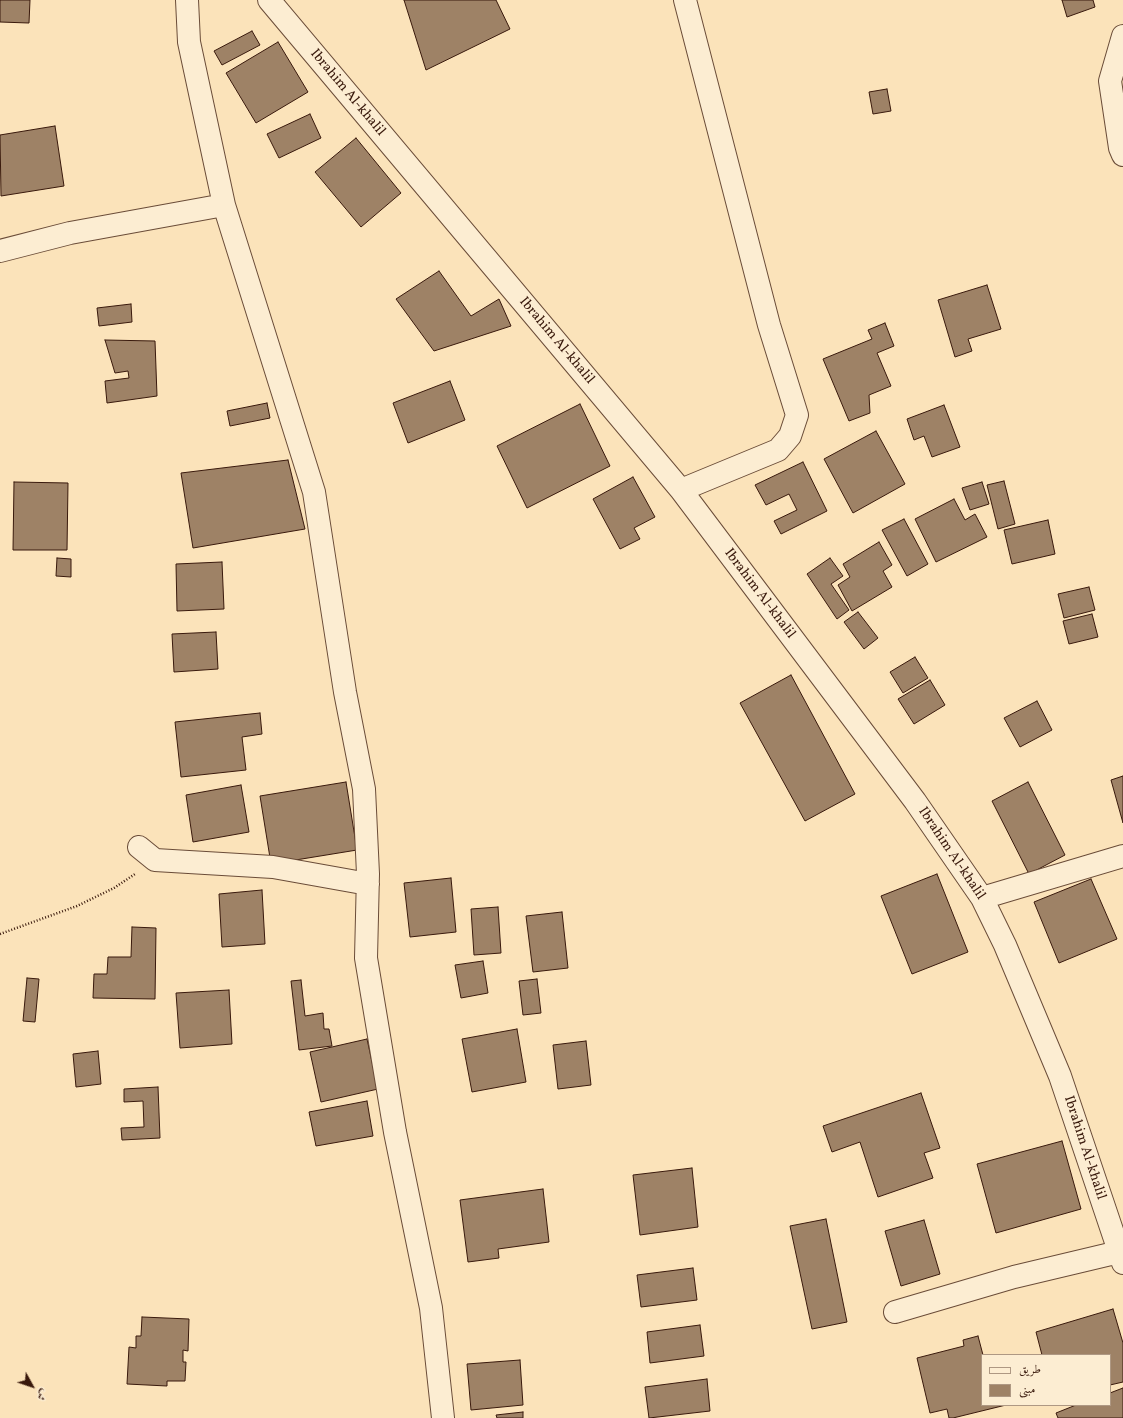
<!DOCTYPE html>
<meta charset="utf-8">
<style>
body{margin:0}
#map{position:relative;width:1123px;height:1418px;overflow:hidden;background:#fbe3ba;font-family:Vollkorn,Amiri,serif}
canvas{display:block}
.legend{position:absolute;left:981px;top:1354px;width:130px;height:52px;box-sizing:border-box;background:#fcedd2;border:1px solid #ae9883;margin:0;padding:5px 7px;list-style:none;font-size:12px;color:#39190c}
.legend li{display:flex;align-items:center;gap:8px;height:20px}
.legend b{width:20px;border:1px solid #ae9883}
.north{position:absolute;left:12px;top:1366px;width:40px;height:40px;-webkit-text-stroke:3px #fcedd2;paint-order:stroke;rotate:130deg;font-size:11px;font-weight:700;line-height:16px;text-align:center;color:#39190c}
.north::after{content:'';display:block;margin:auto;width:14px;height:18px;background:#39190c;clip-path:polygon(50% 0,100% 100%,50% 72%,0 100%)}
</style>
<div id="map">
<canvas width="1123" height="1418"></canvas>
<ul class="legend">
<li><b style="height:5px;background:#fcedd2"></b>طريق</li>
<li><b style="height:11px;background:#9e8266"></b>مبنى</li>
</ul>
<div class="north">ش</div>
</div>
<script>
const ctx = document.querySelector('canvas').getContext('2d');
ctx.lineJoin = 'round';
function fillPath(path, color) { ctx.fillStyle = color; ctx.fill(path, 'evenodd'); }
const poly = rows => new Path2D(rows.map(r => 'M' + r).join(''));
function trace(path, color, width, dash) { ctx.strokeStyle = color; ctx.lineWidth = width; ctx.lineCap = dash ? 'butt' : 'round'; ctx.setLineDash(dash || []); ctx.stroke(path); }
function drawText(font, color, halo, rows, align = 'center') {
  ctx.font = font + ' Vollkorn,serif'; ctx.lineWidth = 3; ctx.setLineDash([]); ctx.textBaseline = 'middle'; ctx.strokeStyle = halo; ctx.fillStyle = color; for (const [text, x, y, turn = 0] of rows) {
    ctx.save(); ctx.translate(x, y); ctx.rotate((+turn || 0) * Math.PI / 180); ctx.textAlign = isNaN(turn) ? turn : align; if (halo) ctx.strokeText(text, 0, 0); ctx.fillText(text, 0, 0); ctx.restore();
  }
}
const building = poly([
 [0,0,30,0,29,23,0,22,0,0],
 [404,0,496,0,510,29,426,70,404,0],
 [1062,0,1093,0,1095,7,1067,17,1062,0],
 [252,31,260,45,222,65,214,51,252,31],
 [278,42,308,92,256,123,226,73,278,42],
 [887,89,891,111,873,114,869,92,887,89],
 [310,114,321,138,279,158,267,134,310,114],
 [55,126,64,186,1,196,0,135,55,126],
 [356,138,401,193,361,227,315,172,356,138],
 [439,271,471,316,499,299,511,326,434,351,396,299,439,271],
 [987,285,1001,329,968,339,972,351,955,357,938,300,987,285],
 [131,304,132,322,99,326,97,308,131,304],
 [885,323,894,346,877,353,891,386,869,395,870,413,849,421,823,359,872,339,868,330,885,323],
 [105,340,155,341,157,396,107,403,105,381,129,378,128,371,115,373,105,340],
 [450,381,465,420,408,443,393,403,450,381],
 [267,403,270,418,230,426,227,411,267,403],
 [580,404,610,466,527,508,497,446,580,404],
 [944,405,960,447,932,457,924,436,914,440,907,419,944,405],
 [876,431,905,484,853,513,824,459,876,431],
 [288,460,305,529,193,548,181,473,288,460],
 [803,462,827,511,781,534,774,521,797,510,789,494,766,505,755,485,803,462],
 [633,477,655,517,634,528,640,539,620,549,593,499,633,477],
 [1004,481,1015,524,998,529,987,485,1004,481],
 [14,482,68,483,67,550,13,550,14,482],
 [982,482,989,504,970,510,962,488,982,482],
 [954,499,965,520,975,514,987,537,936,562,915,519,954,499],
 [904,519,928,564,907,576,882,530,904,519],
 [1048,520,1055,554,1012,564,1004,530,1048,520],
 [879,542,892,565,883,571,892,587,852,611,838,585,850,577,843,564,879,542],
 [57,558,71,559,71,577,56,576,57,558],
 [830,558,843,576,831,584,849,610,837,619,807,574,830,558],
 [222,562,224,609,177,611,176,564,222,562],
 [1089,587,1095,610,1064,618,1058,594,1089,587],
 [858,612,878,638,864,649,844,622,858,612],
 [1092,614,1098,637,1069,644,1063,621,1092,614],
 [216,632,218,669,174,672,172,634,216,632],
 [915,657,928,678,903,693,890,672,915,657],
 [791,675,855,794,805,821,740,703,791,675],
 [930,680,945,705,914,724,898,699,930,680],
 [1037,701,1052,730,1020,747,1004,718,1037,701],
 [260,713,262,734,242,737,246,770,181,777,175,722,260,713],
 [1123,776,1123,823,1111,780,1123,776],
 [346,782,357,850,271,864,260,796,346,782],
 [1028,782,1065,855,1029,874,992,801,1028,782],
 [241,785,249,832,193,842,186,795,241,785],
 [937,874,968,952,912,974,881,896,937,874],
 [451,878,456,932,410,937,404,883,451,878],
 [1091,879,1117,939,1059,963,1034,902,1091,879],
 [262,890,265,944,222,947,219,894,262,890],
 [498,907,501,953,474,955,471,909,498,907],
 [562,912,568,968,533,972,526,916,562,912],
 [132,927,156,928,155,999,93,998,94,974,107,974,108,957,131,957,132,927],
 [483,961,488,993,461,998,455,965,483,961],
 [27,978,39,979,35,1022,23,1021,27,978],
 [537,979,541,1013,523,1015,519,981,537,979],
 [301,980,305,1016,323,1013,324,1029,329,1029,332,1046,299,1050,291,981,301,980],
 [229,990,232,1044,180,1048,176,993,229,990],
 [517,1029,526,1082,472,1092,462,1039,517,1029],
 [367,1039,378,1089,321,1102,310,1052,367,1039],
 [586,1041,591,1085,558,1089,553,1045,586,1041],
 [98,1051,101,1084,76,1087,73,1054,98,1051],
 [158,1087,160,1138,122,1140,121,1128,144,1127,143,1101,124,1102,124,1089,158,1087],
 [921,1093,940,1148,924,1153,933,1178,878,1197,860,1142,832,1152,823,1126,921,1093],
 [367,1101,373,1136,316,1146,309,1112,367,1101],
 [1062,1141,1081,1209,996,1233,977,1164,1062,1141],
 [692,1168,698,1227,640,1235,633,1175,692,1168],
 [543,1189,549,1242,498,1249,499,1258,468,1262,460,1200,543,1189],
 [826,1219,847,1322,812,1329,790,1226,826,1219],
 [924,1220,940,1274,901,1286,885,1231,924,1220],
 [693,1268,697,1300,641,1307,637,1275,693,1268],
 [1113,1309,1123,1343,1123,1382,1110,1385,1110,1355,1042,1355,1036,1332,1113,1309],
 [142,1317,189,1319,188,1351,183,1350,183,1362,186,1362,185,1381,167,1381,167,1386,127,1384,129,1347,136,1348,136,1336,141,1336,142,1317],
 [700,1325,704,1356,650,1363,647,1332,700,1325],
 [978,1336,983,1355,982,1405,1006,1405,953,1418,949,1418,947,1409,930,1413,917,1358,964,1346,963,1340,978,1336],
 [520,1360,523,1405,471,1410,467,1364,520,1360],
 [707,1379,710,1411,649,1418,645,1387,707,1379],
 [1123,1388,1123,1418,1058,1418,1056,1413,1076,1405,1110,1405,1110,1393,1123,1388],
 [523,1412,523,1418,497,1418,496,1415,523,1412]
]);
fillPath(building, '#9e8266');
trace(building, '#39190c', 1);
const minor = poly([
 [187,0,189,42,224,205,314,492,345,692,364,789,368,874,366,958,395,1132,431,1308,443,1418],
 [269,0,681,490,915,801,982,898,1005,945,1060,1076,1123,1263],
 [1123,36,1110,81,1120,148,1123,155],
 [0,251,70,233,224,205],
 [681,490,778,450,790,436,797,415,769,325,685,0],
 [139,847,155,860,273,867,368,884],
 [982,898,1123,856],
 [895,1312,1014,1277,1119,1252]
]);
trace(minor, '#6a4c38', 24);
trace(poly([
 [0,934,77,906,114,888,135,874]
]), '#39190c', 2.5, [1, 2]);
trace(minor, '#fcedd2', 22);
drawText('14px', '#39190c', '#fcedd2', [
 ["Ibrahim Al-khalil",347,93,50],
 ["Ibrahim Al-khalil",556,341,50],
 ["Ibrahim Al-khalil",759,594,53],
 ["Ibrahim Al-khalil",951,854,56],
 ["Ibrahim Al-khalil",1084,1148,72]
]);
</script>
